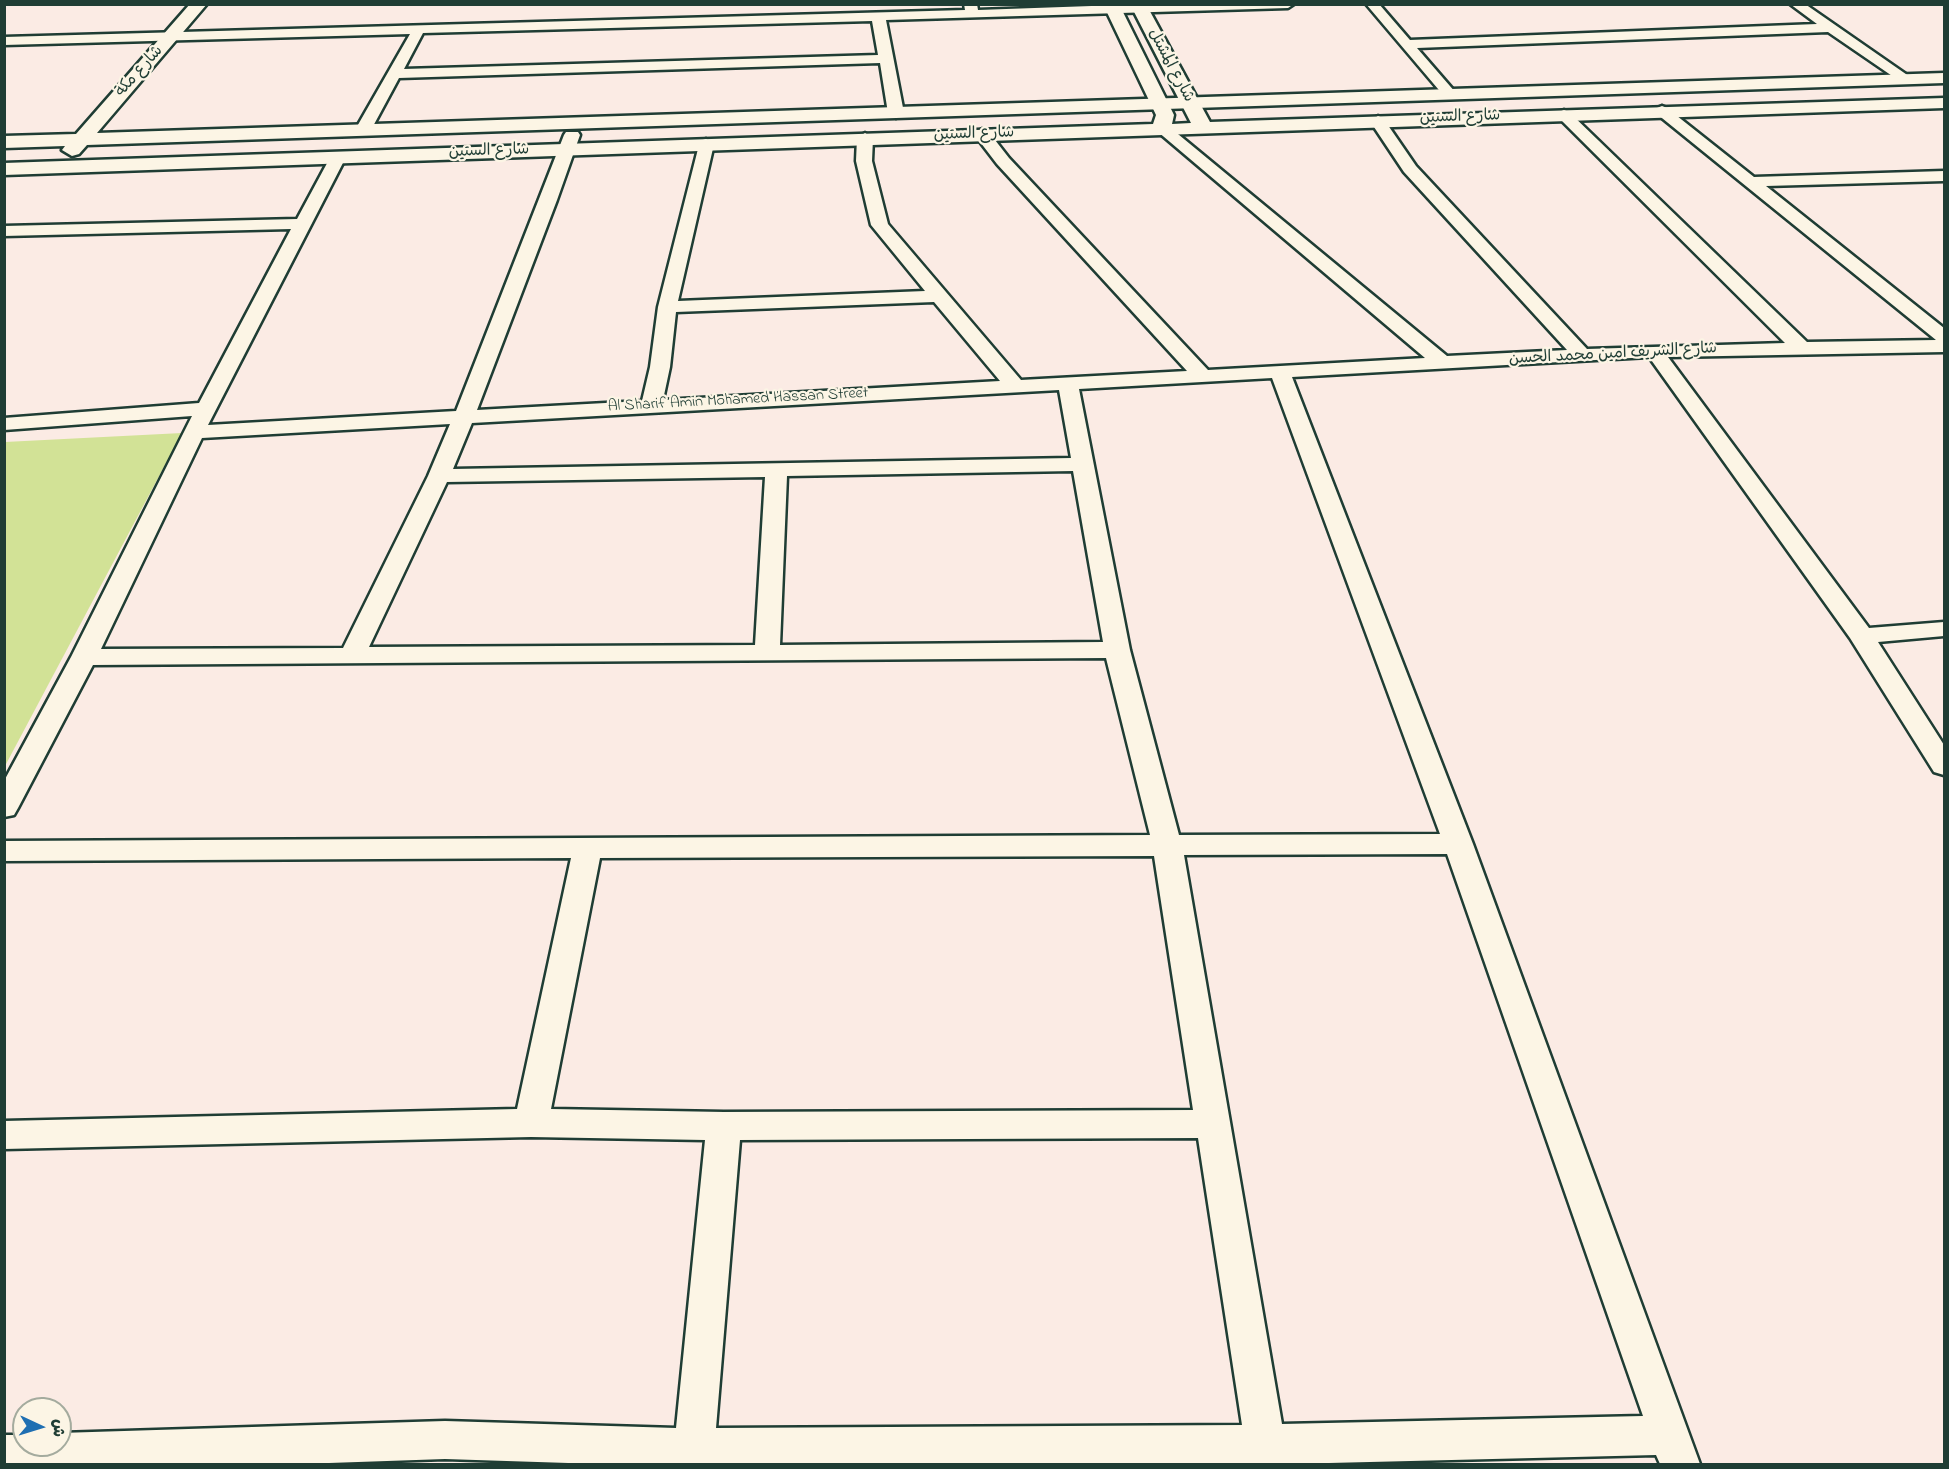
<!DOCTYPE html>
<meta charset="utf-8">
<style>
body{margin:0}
#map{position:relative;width:1949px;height:1469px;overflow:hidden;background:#fbebe4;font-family:"Indie Flower","Playpen Sans Arabic",sans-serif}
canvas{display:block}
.frame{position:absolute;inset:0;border:6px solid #1f3d34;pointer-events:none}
.north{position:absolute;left:12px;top:1397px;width:60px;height:60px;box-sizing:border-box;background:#fcf5e5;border:2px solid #a4ab9e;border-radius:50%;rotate:94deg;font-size:16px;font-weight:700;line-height:24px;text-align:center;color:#1f3d34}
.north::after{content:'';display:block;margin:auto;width:21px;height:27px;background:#1f6fb2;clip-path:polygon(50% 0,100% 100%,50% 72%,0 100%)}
</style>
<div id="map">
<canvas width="1949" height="1469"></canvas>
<div class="frame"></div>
<div class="north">ش</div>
</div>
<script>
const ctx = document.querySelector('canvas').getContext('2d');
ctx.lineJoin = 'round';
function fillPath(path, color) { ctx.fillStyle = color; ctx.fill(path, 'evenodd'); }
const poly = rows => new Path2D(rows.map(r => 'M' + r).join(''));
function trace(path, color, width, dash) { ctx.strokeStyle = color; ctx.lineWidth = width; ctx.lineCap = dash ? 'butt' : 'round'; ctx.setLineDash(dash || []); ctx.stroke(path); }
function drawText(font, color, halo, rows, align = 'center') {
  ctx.font = font + ' "Indie Flower","Playpen Sans Arabic",sans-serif'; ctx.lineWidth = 4.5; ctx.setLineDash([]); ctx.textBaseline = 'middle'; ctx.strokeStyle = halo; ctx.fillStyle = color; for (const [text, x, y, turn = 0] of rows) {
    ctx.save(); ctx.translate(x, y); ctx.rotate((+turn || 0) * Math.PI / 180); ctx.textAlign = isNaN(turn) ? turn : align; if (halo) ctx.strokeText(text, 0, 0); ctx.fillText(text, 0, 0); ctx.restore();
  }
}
fillPath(poly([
 [182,433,5,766,5,442]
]), '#d2e296');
const minor = poly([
 [964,4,977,4,978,10,1148,4,1294,4,1288,8,886,20,904,113,896,118,888,113,880,63,399,78,371,130,363,135,355,130,410,34,4,45,4,37,965,10,964,4],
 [872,21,878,55,404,69,423,33,872,21],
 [1366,4,1379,4,1410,40,1817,24,1790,4,1805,4,1913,79,1906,83,1901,82,1828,32,1417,48,1456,93,1449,97,1444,96,1366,4],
 [1662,106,1667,108,1754,177,1944,171,1944,181,1766,186,1944,328,1944,352,1668,357,1869,628,1944,622,1944,636,1878,642,1944,745,1944,775,1934,772,1850,638,1649,357,1292,377,1473,844,1700,1464,1660,1464,1656,1455,1288,1464,599,1464,445,1459,300,1464,4,1464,4,1435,24,1435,24,1445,60,1445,60,1433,445,1421,676,1428,705,1140,531,1137,4,1149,4,1121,517,1109,571,858,4,861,4,841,1150,835,1106,658,93,665,18,808,14,815,4,817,4,781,71,657,192,416,4,430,4,418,199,403,291,229,4,236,4,226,297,219,332,154,344,154,346,157,208,425,456,411,564,135,566,132,578,132,580,135,557,200,477,410,642,401,650,367,658,307,700,141,706,139,714,144,678,301,925,291,871,225,856,161,857,138,865,133,873,138,872,161,888,224,1021,380,1187,371,997,164,974,134,982,129,988,131,1009,158,1208,370,1425,358,1157,131,1154,128,1157,125,1162,123,1167,125,1447,356,1567,350,1404,172,1370,121,1378,116,1383,118,1416,166,1587,349,1785,343,1559,118,1556,115,1559,112,1564,110,1569,112,1807,342,1936,340,1657,114,1654,111,1657,108,1662,106],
 [934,302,1000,381,663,400,670,367,676,312,934,302],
 [1272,378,1440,834,1179,835,1130,650,1079,389,1272,378],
 [1059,390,1071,458,453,469,472,423,1059,390],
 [450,424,428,476,343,648,101,649,202,438,450,424],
 [1073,471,1103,642,780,645,787,476,1073,471],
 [765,477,755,645,369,647,447,482,765,477],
 [1447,854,1643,1416,1282,1424,1184,855,1447,854],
 [1154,856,1193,1110,724,1112,551,1109,600,858,1154,856],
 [1198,1138,1242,1425,716,1428,740,1140,1198,1138]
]);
const tertiary = poly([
 [190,4,207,4,97,133,1944,73,1944,83,87,145,79,154,72,156,62,150,65,146,4,148,4,136,76,134,190,4]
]);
const secondary = poly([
 [1103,4,1119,4,1174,115,1172,124,1191,123,1130,4,1146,4,1210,122,1944,98,1944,108,4,175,4,163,1153,124,1156,115,1103,4]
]);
trace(minor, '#1f3d34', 5);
trace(tertiary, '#1f3d34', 5);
trace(secondary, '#1f3d34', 5);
fillPath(minor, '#fcf5e5');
fillPath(tertiary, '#fcf5e5');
fillPath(secondary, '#fcf5e5');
drawText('16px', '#1f3d34', '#fcf5e5', [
 ["شارع المشتل",1170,66,62],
 ["شارع مكة",140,72,-48],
 ["شارع الستين",1460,118,-2],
 ["شارع الستين",974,135,-2],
 ["شارع الستين",489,152,-2],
 ["شارع الشريف امين محمد الحسن",1613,355,-3],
 ["Al Sharif Amin Mohamed Hassan Street",738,401,-3]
]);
</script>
